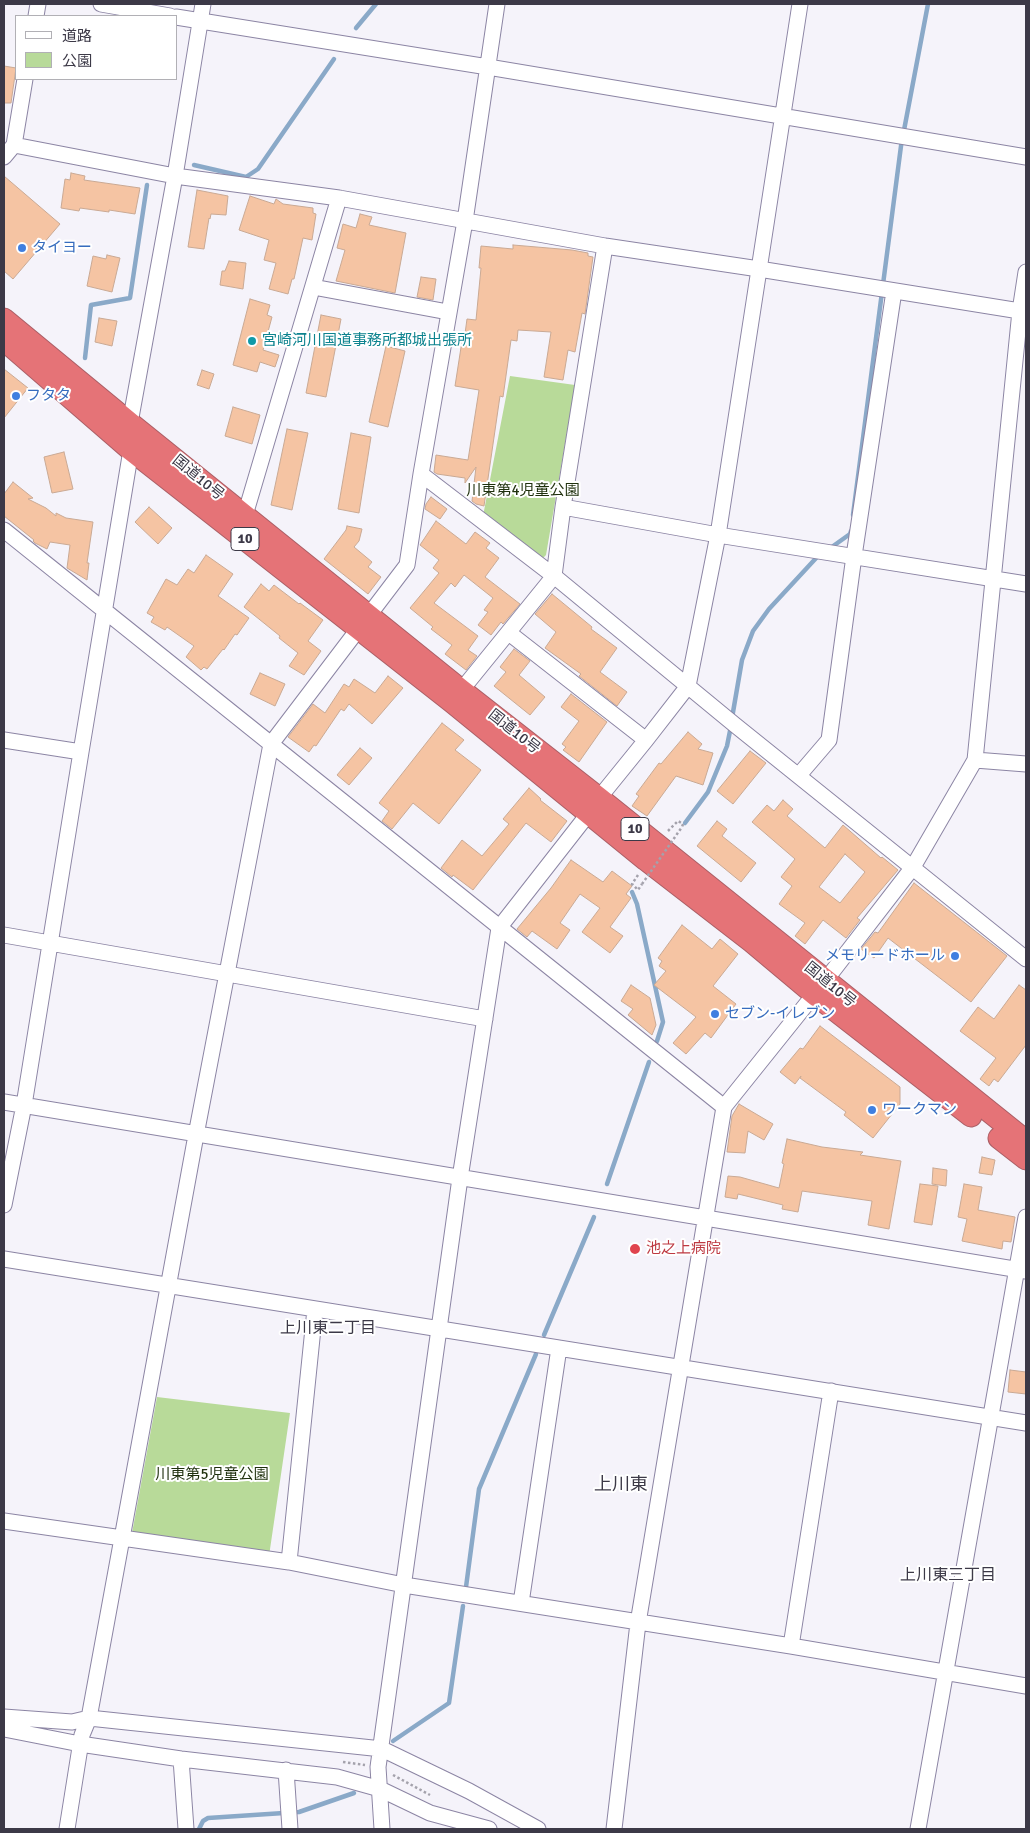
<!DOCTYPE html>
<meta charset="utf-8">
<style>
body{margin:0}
#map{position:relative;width:1030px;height:1833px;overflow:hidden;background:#f5f3fa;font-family:Signika,"Noto Sans JP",sans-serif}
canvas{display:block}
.frame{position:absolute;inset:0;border:5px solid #3c3947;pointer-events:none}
.legend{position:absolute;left:15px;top:15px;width:162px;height:65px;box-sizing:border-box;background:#fff;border:1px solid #b1b0b5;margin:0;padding:6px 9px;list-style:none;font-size:15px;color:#3c3947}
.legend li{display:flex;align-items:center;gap:10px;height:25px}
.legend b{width:25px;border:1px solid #b1b0b5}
</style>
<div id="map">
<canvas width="1030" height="1833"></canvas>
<div class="frame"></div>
<ul class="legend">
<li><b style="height:6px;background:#fff"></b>道路</li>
<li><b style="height:14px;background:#b8da99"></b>公園</li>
</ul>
</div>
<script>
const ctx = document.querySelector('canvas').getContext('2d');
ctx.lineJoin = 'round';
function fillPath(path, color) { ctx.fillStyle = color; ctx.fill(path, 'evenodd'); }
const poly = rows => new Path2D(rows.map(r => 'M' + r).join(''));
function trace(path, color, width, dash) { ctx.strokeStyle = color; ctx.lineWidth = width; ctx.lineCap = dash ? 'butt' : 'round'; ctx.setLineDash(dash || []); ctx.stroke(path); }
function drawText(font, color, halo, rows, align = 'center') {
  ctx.font = font + ' Signika,"Noto Sans JP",sans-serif'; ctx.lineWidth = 4; ctx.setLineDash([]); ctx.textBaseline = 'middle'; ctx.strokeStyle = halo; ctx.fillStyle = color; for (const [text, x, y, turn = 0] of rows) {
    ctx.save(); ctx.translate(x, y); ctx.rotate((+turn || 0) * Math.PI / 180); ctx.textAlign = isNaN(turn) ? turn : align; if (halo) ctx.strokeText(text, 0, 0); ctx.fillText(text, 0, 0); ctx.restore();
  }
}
fillPath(poly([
 [510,376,575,385,546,555,540,561,483,516],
 [157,1397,290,1413,269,1556,132,1533]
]), '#b8da99');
trace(poly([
 [356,28,376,4],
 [194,165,246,177,258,169,334,59],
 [85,358,91,305,130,298,147,185],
 [853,515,901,146,928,4],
 [829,549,850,534,851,531],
 [732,718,742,660,753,631,769,609,818,556],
 [685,823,708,792,727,746,731,726],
 [632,892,637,904,663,1022,657,1041],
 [607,1184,649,1062],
 [544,1335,594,1217],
 [466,1587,479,1489,536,1354],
 [393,1741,449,1703,463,1606],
 [199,1829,203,1821,208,1818,299,1812,354,1793]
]), '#8aa9c8', 4.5);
const building = poly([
 [4,66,16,68,11,103,4,103,4,66],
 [71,173,85,176,84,180,140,188,135,214,109,210,109,212,80,208,79,211,61,208,65,179,70,180,71,173],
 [4,176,60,224,13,279,4,271,4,176],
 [197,190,228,196,226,215,211,214,210,219,209,218,204,249,188,247,197,190],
 [250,196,274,204,276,199,283,204,313,208,313,213,316,214,312,240,303,238,294,279,292,279,288,294,269,289,276,263,264,260,269,240,239,230,250,196],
 [360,214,372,217,369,225,406,233,395,293,336,281,345,250,337,248,343,224,356,228,360,214],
 [513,245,572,250,588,253,588,256,593,257,585,314,582,313,575,352,568,350,563,380,544,377,551,332,518,330,517,341,511,340,503,397,500,396,484,506,476,504,472,501,476,467,465,483,465,478,437,474,434,472,436,455,468,460,479,390,455,386,462,341,464,341,467,319,476,320,481,268,479,268,481,246,513,249,513,245],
 [107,255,120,258,112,292,87,286,93,256,106,259,107,255],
 [229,261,246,263,243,289,220,285,222,271,225,271,229,261],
 [421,277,436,279,433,300,417,297,421,277],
 [250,299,270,305,267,315,272,317,263,350,279,355,275,367,260,362,257,372,233,365,250,299],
 [321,315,341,319,326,397,306,393,321,315],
 [99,318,117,321,112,346,95,342,99,318],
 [386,346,405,351,388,427,369,422,386,346],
 [4,369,28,388,4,418,4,369],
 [202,370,214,374,209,389,197,385,202,370],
 [233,407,260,415,252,444,225,436,233,407],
 [287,429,308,433,292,510,271,505,287,429],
 [351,433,371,437,359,513,338,509,351,433],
 [64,452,73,489,52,493,44,457,64,452],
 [13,482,33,498,28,499,46,508,56,516,56,513,66,518,93,522,87,563,89,563,87,580,67,568,70,545,50,542,47,549,35,543,33,541,34,540,4,516,4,494,13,482],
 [431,497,447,509,440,519,425,509,426,504,431,497],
 [149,507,172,528,158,544,135,522,149,507],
 [436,521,466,544,475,532,490,543,486,548,499,558,485,577,520,604,503,624,501,622,491,635,478,625,488,612,484,610,493,598,464,575,455,587,451,583,434,603,478,636,468,650,477,656,466,670,445,654,452,645,431,629,433,627,410,608,439,573,433,568,439,560,420,545,436,521],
 [347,526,362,529,359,541,354,547,372,562,368,567,381,577,368,594,324,559,346,530,347,526],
 [206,555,233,574,218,596,249,618,237,635,235,634,224,650,223,649,207,669,204,667,201,670,186,657,194,646,167,627,165,630,151,622,154,617,147,613,166,579,177,585,188,569,194,573,206,555],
 [261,584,269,591,274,585,299,604,300,603,323,620,308,641,321,651,304,675,289,666,298,653,279,638,280,636,244,607,261,584],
 [552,594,592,627,591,629,617,648,600,672,627,692,617,706,579,676,581,674,545,648,556,632,535,614,552,594],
 [514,649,530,661,519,675,545,697,530,715,494,686,506,672,500,667,514,649],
 [260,673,285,684,275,706,250,694,260,673],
 [388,676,403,688,372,724,349,704,344,711,341,709,316,746,314,745,309,752,288,737,313,704,325,713,344,684,349,687,354,679,375,693,388,676],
 [571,694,607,722,579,762,563,750,566,747,562,744,579,721,561,707,571,694],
 [442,723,464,740,455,750,481,770,439,824,413,803,392,829,382,821,389,811,379,803,442,723],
 [688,732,702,744,698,749,713,753,703,785,676,776,647,816,632,806,639,796,636,794,659,763,661,764,688,732],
 [360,748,372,758,349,785,337,775,360,748],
 [750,751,766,763,733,804,717,791,750,751],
 [529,788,541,799,540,800,567,821,551,842,526,823,473,890,453,875,452,877,441,868,462,840,482,856,509,824,503,819,529,788],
 [783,800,793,809,787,816,825,848,843,825,881,858,882,857,898,870,857,918,860,920,846,938,823,920,805,944,795,936,805,923,779,904,792,886,781,877,795,859,752,822,767,805,774,811,783,800],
 [845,854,865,872,840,903,819,887,845,854],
 [717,821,727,829,722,836,756,863,741,882,697,846,717,821],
 [571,860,603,882,612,871,632,886,626,894,631,898,610,927,623,936,610,953,582,932,600,908,580,894,560,923,570,930,557,949,532,931,527,937,517,929,551,888,571,860],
 [914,883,1007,956,971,1002,888,938,874,958,861,949,875,932,878,933,914,883],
 [682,925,712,949,720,939,738,954,713,986,736,1004,711,1038,705,1033,686,1054,673,1043,696,1017,654,985,666,971,659,966,662,961,658,958,682,925],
 [631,985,650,998,656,1025,652,1035,628,1015,633,1009,621,1001,631,985],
 [1019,985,1026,990,1026,1045,998,1082,994,1079,989,1086,980,1079,996,1058,960,1031,978,1007,994,1019,1019,985],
 [820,1026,900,1087,900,1104,873,1138,844,1115,846,1112,800,1078,801,1076,795,1084,780,1072,800,1048,803,1049,820,1026],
 [739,1104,773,1124,764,1140,748,1131,745,1153,727,1152,732,1116,739,1104],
 [787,1139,822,1147,863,1152,860,1155,901,1161,889,1229,868,1225,872,1201,802,1191,798,1212,782,1209,783,1205,738,1194,737,1199,725,1197,728,1176,740,1177,779,1188,784,1164,782,1163,787,1139],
 [982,1157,995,1160,992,1175,979,1173,982,1157],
 [933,1168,947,1170,946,1186,932,1184,933,1168],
 [920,1184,938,1186,932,1225,914,1222,920,1184],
 [964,1184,982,1187,978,1210,1015,1217,1011,1242,1003,1241,1002,1249,962,1241,967,1219,958,1217,964,1184],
 [1010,1370,1026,1372,1026,1394,1008,1392,1010,1370]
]);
fillPath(building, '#f5c4a3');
trace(building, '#c9a994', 1);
const minor = poly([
 [101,4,170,16],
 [36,16,38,4],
 [176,17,488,67,1026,157],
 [14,145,175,176,339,198,605,246,759,269,1026,312],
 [4,157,14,145,25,79],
 [313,287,448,312],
 [421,474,554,576,735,725,1026,959],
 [563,507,718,535,1026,584],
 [245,515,339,198],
 [4,530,724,1107],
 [509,633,646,740],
 [455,698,554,576,563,507,605,246],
 [4,740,81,752],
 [975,760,1026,764],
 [799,775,829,740,854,556,894,291],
 [4,935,485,1019],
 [4,1102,1026,1271],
 [4,1205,24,1105,81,752,131,450,130,423,175,176,203,4],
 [4,1259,1026,1423],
 [4,1521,289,1562,404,1585,791,1646,1026,1686],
 [289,1562,315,1309],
 [521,1603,559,1348],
 [791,1646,831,1391],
 [4,1717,72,1722,89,1718,382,1749,469,1791,538,1829],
 [4,1729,80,1744,181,1759,337,1777,380,1789,430,1813,489,1829],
 [181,1759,186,1829],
 [286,1770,290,1829],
 [67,1829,82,1735,89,1718,196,1135,271,744,407,565,421,474,465,221,497,4],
 [382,1829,378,1767,460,1178,499,928,589,813,599,798,646,740,688,686,718,535,800,4],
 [614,1829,638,1623,724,1107,825,981,913,867,975,760,1020,311,1026,272],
 [918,1829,1026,1217]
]);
const highway = poly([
 [4,319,130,423,461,690,599,798,1026,1141],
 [4,340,131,450,452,702,646,860,752,942,814,994,971,1116],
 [999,1138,1026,1159]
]);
trace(minor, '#8c85a4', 17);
trace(highway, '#aa5f66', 23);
trace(poly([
 [668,831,678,821,683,824,682,827],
 [638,875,632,884,638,890,642,884],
 [343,1762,365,1765],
 [393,1775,430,1795]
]), '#a4a2ac', 2.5, [2.5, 2.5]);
trace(minor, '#fff', 15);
trace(highway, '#e57377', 21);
trace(poly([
 [642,884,682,827]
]), '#a4a2ac', 2.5, [2.5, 2.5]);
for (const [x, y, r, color] of [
 [22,248,5,"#3f7fe0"],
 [252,341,5,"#0f9aa8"],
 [16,396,5,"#3f7fe0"],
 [955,956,5,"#3f7fe0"],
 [715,1014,5,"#3f7fe0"],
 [872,1110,5,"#3f7fe0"],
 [635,1249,6,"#e0444e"]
]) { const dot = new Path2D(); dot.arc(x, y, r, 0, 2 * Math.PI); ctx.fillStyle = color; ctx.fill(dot); trace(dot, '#fff', 2); }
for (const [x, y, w] of [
 [245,539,28],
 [635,829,28]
]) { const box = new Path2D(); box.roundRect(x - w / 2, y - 11.5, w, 23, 4); ctx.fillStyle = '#fff'; ctx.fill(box); trace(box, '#3c3947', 1); }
drawText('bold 14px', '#3c3947', null, [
 ["10",245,539],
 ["10",635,829]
]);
drawText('15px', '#366cbe', '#fff', [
 ["タイヨー",32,248],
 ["フタタ",26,396],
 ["メモリードホール",945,956,"right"],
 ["セブン-イレブン",725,1014],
 ["ワークマン",882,1110]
], 'left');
drawText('15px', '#0d838f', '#fff', [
 ["宮崎河川国道事務所都城出張所",262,341]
], 'left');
drawText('15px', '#3c3947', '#fff', [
 ["国道10号",198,478,39],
 ["国道10号",514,732,38],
 ["国道10号",830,985,39]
]);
drawText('15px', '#1f300d', '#fff', [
 ["川東第4児童公園",523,491],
 ["川東第5児童公園",212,1475]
]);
drawText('15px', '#be3a42', '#fff', [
 ["池之上病院",646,1249]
], 'left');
drawText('16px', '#3c3947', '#fff', [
 ["上川東二丁目",328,1329],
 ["上川東三丁目",948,1576]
]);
drawText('18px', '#3c3947', '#fff', [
 ["上川東",621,1485]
]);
</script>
